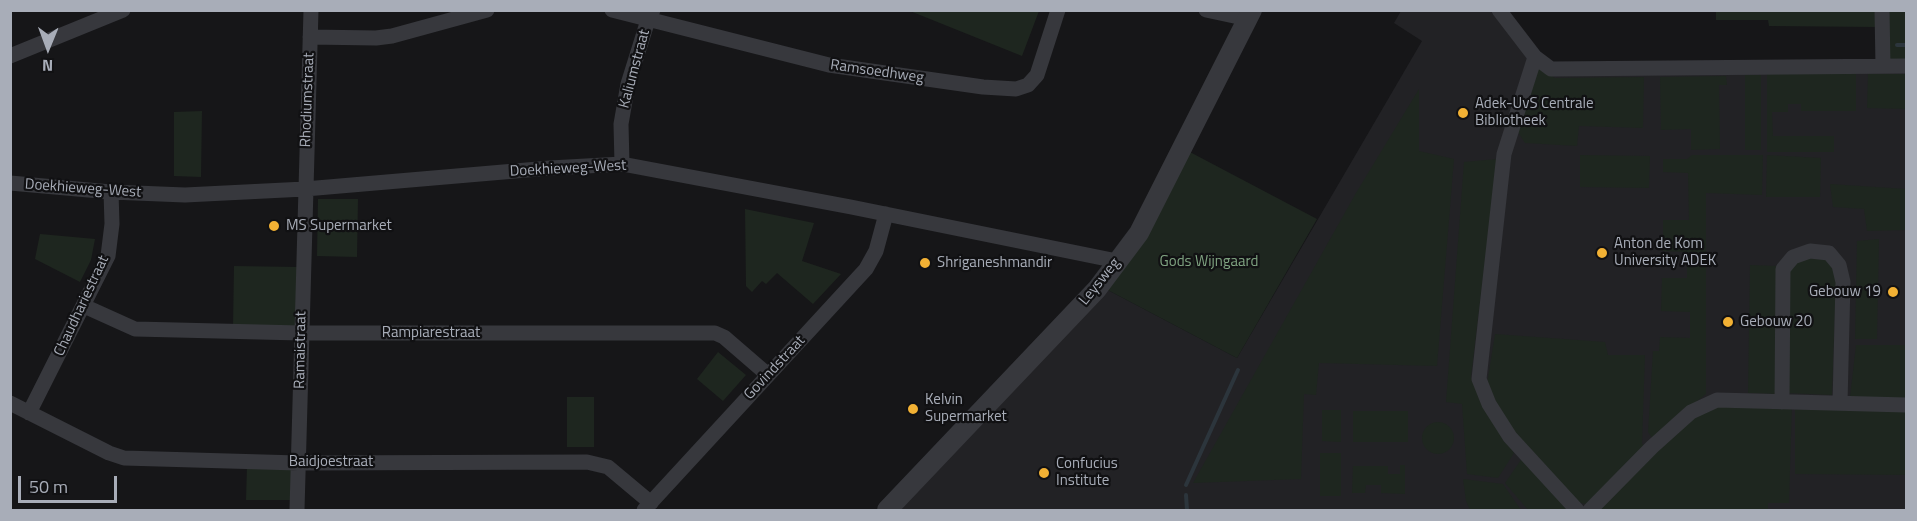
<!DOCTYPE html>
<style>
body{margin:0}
#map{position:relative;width:1917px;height:521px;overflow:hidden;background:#161618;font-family:"Titillium Web",sans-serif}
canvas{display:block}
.frame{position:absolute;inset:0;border:12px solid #a8adb8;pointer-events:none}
.north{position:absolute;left:18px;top:18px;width:60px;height:60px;-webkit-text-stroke:4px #111113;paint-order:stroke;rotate:181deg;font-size:16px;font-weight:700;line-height:24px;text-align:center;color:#a8adb8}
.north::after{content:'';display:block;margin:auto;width:21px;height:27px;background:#a8adb8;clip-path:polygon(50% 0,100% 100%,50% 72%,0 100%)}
.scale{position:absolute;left:18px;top:476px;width:99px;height:27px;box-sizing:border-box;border:3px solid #a8adb8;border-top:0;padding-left:8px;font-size:18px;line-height:21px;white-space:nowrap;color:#a8adb8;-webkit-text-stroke:4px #111113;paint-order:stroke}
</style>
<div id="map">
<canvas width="1917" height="521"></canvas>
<div class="frame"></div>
<div class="north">N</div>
<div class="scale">50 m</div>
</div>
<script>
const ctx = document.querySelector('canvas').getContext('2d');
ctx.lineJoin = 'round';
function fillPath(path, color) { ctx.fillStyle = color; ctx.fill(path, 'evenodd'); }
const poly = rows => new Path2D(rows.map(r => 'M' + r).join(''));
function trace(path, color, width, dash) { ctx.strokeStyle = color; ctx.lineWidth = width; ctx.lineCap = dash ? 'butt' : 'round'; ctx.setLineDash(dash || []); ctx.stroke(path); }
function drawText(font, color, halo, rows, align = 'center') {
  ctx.font = font + ' "Titillium Web",sans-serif'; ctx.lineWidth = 4.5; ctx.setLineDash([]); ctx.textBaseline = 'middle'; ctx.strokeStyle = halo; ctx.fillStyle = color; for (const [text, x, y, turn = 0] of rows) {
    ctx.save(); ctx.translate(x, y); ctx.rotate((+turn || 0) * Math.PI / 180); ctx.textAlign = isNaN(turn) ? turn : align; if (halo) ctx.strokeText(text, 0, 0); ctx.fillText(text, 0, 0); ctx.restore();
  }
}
fillPath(poly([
 [1401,11,1505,11,1551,69,1906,59,1906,510,895,510,1104,288,1237,358,1422,41,1394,23]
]), '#222225');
fillPath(poly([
 [910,11,1039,10,1039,11,1022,56],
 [1716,11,1875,11,1875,27,1769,26,1768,20,1716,20],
 [1885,11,1906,11,1906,59,1887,60],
 [1537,66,1555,78,1644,77,1643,128,1579,126,1577,146,1525,143,1516,129],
 [1767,73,1856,73,1856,111,1801,111,1801,104,1788,104,1788,112,1772,112,1773,136,1834,136,1834,152,1767,152],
 [1868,74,1906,74,1906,109,1867,108],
 [1745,75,1761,75,1761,150,1745,150],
 [1726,76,1727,85,1719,85,1720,149,1691,150,1691,129,1661,130,1660,77],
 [1419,89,1419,151,1454,159,1437,366,1319,363,1316,395,1304,394,1301,479,1193,483,1356,193],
 [202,111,201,177,174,176,174,112],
 [1188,151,1317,219,1237,358,1104,288],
 [1580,155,1650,156,1649,188,1580,187],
 [1692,155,1763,155,1762,195,1706,193,1706,394,1652,438,1648,432,1653,351,1659,351,1660,337,1690,338,1690,312,1661,311,1662,278,1687,278,1687,252,1663,251,1663,220,1689,220,1688,173,1663,172,1663,159,1687,159],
 [1767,155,1821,158,1820,197,1766,197],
 [1497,159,1471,377,1486,412,1514,453,1498,478,1467,474,1462,404,1446,402,1464,162],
 [1830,184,1906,189,1906,230,1867,231,1864,209,1833,207],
 [318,199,358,199,357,257,317,256],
 [745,209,814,223,802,261,841,274,813,304,777,273,766,284,762,281,752,292,746,286],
 [40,234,95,239,91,260,80,282,35,259],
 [1879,239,1877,339,1855,339,1857,241],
 [1815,256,1832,261,1836,280,1832,395,1786,393,1790,267,1799,258],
 [1750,265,1777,266,1779,394,1748,393],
 [234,266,298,267,296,325,293,327,233,327],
 [1495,334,1605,342,1608,355,1645,355,1642,444,1647,447,1590,505,1577,502,1511,430,1487,384],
 [1856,345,1906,345,1906,399,1850,397],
 [718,352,746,375,723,401,697,379],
 [567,397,594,397,594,447,567,447],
 [1718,403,1792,405,1789,503,1768,503,1768,510,1593,510,1693,413],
 [1795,404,1906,405,1906,475,1795,474],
 [1322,410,1341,410,1341,442,1322,441],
 [1353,411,1408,411,1408,442,1353,442],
 '1422 438a16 16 0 1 1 32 0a16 16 0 1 1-32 0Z',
 [1320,453,1341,453,1341,496,1320,496],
 [1525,454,1574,510,1528,510,1505,483],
 [1400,465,1405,465,1405,494,1381,493,1381,485,1366,485,1365,493,1352,493,1353,466,1388,466,1388,474,1400,474],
 [247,466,292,470,291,500,246,500],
 [1463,479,1503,484,1521,510,1470,510,1466,501]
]), '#1e261f');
trace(poly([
 [1897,45,1906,45],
 [1186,485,1238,370],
 [1186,495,1187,510]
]), '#2c353c', 4);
trace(poly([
 [612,10,829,65,983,87,1016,89,1028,85,1037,75,1058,10],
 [1206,10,1248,19],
 [1499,10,1535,57,1551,69,1906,66],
 [1882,10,1883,66],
 [310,37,376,38,392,36,487,10],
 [10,56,123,10],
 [1535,57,1504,154,1479,379,1489,404,1510,437,1577,510],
 [622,164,621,124,628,84,648,20,653,10],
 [10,183,111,192,185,195,305,189,550,168,622,164,851,207,1117,261],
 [84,306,135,329,301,333,715,333,724,337,768,375],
 [1782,402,1783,269,1793,257,1810,251,1829,253,1839,265,1843,282,1840,403],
 [10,403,109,453,124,458,298,463,587,462,608,467,651,503],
 [29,413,108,256,112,224,111,192],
 [297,510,311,10],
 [644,510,866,269,876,251,886,214],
 [1590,510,1652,447,1691,412,1717,400,1906,405]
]), '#37383d', 15);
trace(poly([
 [887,510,1097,289,1139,233,1252,10]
]), '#37383d', 20);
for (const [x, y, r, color] of [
 [1463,113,6,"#f2b134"],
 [274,226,6,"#f2b134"],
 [1602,253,6,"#f2b134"],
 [925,263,6,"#f2b134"],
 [1893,292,6,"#f2b134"],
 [1728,322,6,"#f2b134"],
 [913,409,6,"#f2b134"],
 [1044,473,6,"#f2b134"]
]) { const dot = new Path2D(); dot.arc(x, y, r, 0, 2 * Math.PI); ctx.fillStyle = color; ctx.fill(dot); trace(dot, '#111113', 2); }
drawText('15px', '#a8adb8', '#111113', [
 ["Kaliumstraat",635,69,-75],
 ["Ramsoedhweg",877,72,8],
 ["Rhodiumstraat",308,100,-88],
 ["Doekhieweg-West",568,169,-3],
 ["Doekhieweg-West",83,189,4],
 ["Leysweg",1100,282,-51],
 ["Chaudhariestraat",82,306,-65],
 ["Rampiarestraat",431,333],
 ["Ramaistraat",301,350,-89],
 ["Govindstraat",775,368,-47],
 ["Baidjoestraat",331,462]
]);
drawText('15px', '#a8adb8', '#111113', [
 ["Adek-UvS Centrale",1475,104],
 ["Bibliotheek",1475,121],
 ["MS Supermarket",286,226],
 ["Anton de Kom",1614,244],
 ["University ADEK",1614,261],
 ["Shriganeshmandir",937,263],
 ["Gebouw 19",1881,292,"right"],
 ["Gebouw 20",1740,322],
 ["Kelvin",925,400],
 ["Supermarket",925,417],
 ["Confucius",1056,464],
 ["Institute",1056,481]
], 'left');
drawText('15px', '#7fa381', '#111113', [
 ["Gods Wijngaard",1209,262]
]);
</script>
